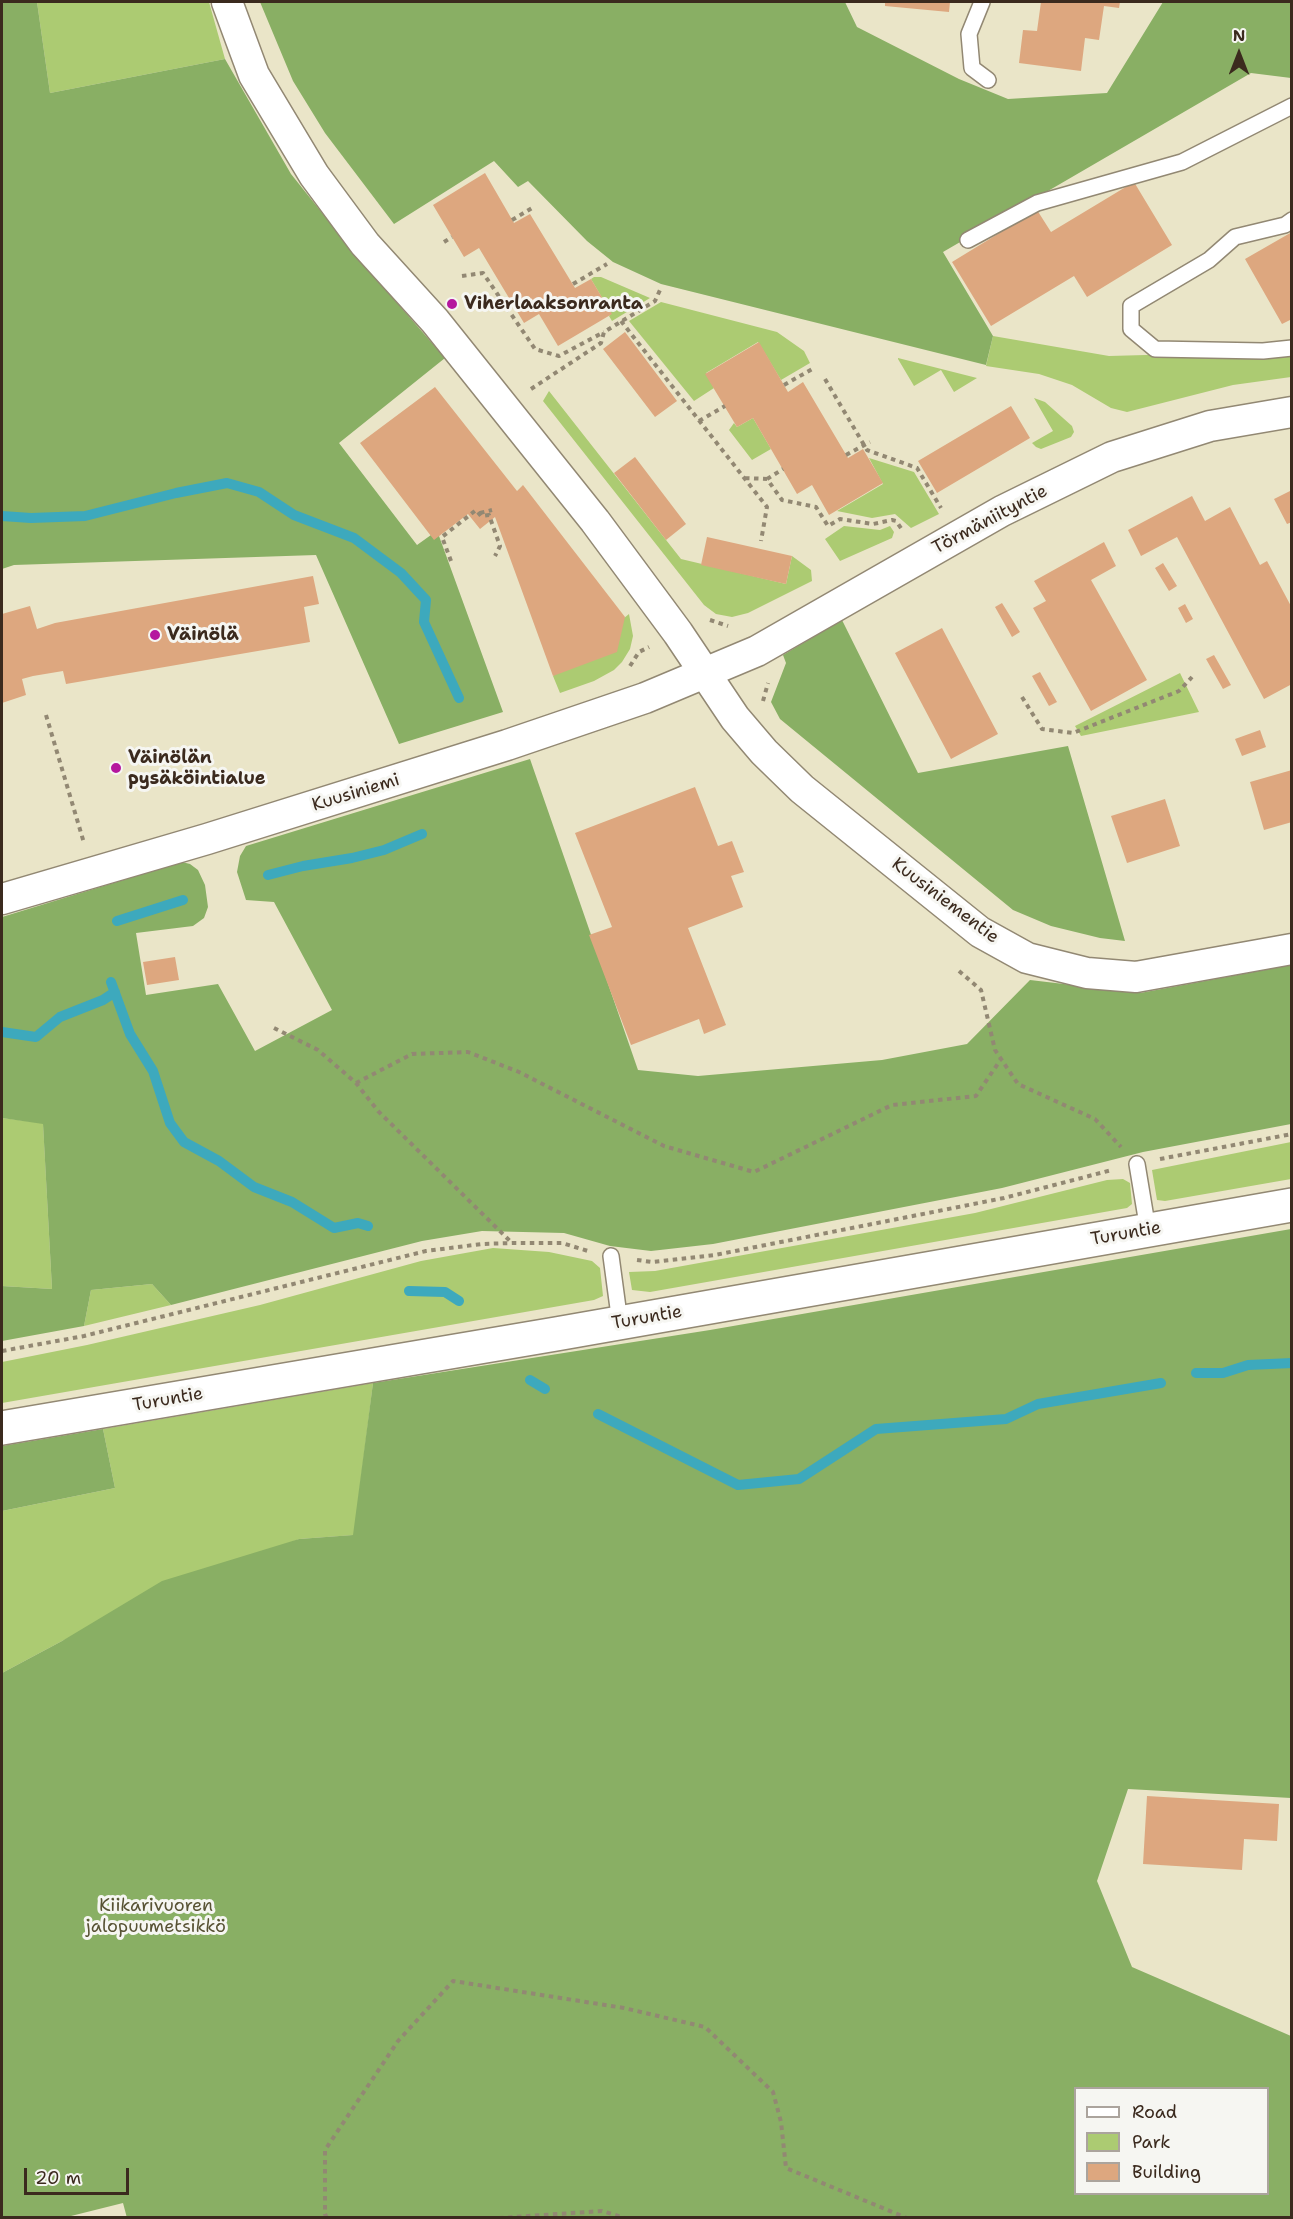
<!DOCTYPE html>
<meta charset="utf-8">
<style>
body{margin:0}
#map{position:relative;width:1293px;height:2219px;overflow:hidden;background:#eae5c8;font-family:"Shantell Sans",sans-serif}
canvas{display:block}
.frame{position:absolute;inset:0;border:3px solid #3b2a1e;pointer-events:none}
.legend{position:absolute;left:1074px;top:2087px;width:195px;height:108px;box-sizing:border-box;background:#f6f6f2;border:2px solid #aba49d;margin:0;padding:8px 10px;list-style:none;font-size:18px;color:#3b2a1e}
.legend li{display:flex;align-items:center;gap:12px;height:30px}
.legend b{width:30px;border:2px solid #aba49d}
.north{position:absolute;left:1209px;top:24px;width:60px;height:60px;-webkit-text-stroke:4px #f6f6f2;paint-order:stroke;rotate:0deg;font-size:16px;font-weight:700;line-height:24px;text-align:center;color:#3b2a1e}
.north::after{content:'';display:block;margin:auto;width:21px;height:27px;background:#3b2a1e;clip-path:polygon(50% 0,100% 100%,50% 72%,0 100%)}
.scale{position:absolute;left:24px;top:2168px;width:105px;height:27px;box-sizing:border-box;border:3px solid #3b2a1e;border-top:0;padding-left:8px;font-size:18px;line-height:21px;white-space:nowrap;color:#3b2a1e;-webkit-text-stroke:4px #f6f6f2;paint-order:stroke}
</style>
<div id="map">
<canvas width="1293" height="2219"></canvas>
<div class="frame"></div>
<ul class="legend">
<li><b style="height:8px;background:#fff"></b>Road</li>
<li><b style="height:16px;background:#accb72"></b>Park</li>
<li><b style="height:16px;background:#dda77f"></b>Building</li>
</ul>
<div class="north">N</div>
<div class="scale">20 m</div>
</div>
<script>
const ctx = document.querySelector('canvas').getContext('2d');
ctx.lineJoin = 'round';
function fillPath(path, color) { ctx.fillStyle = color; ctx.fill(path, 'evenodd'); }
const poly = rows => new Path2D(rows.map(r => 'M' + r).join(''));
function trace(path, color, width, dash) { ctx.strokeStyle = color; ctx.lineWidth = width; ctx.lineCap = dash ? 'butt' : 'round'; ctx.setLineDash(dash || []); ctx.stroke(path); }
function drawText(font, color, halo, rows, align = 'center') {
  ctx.font = font + ' "Shantell Sans",sans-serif'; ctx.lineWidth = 6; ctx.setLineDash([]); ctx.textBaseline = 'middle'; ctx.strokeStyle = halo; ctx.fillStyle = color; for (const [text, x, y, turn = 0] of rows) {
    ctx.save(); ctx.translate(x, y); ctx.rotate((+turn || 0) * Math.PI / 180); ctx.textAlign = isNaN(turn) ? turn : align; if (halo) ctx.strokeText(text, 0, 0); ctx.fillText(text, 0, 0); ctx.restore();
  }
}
fillPath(poly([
 [37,2,209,2,225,59,50,93],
 [594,277,601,277,650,298,612,321,609,316,611,313,591,279],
 [661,302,777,332,804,351,810,363,781,380,758,342,706,373,714,388,694,401,629,321],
 [993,336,1109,356,1292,351,1291,377,1233,385,1127,412,1111,408,1072,385,1039,374,986,366],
 [898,359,898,358,977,378,954,392,941,370,914,386],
 [549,391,681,559,786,584,792,556,811,570,812,581,748,613,732,617,716,614,704,605,543,401],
 [1034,398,1045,402,1072,426,1074,432,1071,437,1041,449,1036,447,1032,443,1053,431],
 [753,418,771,449,752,460,729,430,734,423,737,427],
 [869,458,914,472,939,514,911,528,895,514,872,518,837,511,883,484],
 [844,526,880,530,890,526,894,532,892,538,840,561,825,539],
 [629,614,633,636,630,649,622,662,614,670,594,681,560,693,553,676],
 [1180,673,1199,712,1081,736,1075,726],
 [2,1118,43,1123,52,1289,2,1286],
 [1291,1142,1291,1179,1165,1201,1157,1200,1152,1170],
 [1123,1179,1130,1183,1132,1204,1127,1208,650,1292,632,1290,629,1272,655,1271,975,1213,1107,1180],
 [493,1248,549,1252,592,1261,600,1268,603,1296,594,1300,2,1403,2,1362,87,1345,260,1305,421,1261],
 [152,1284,171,1305,84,1326,91,1290],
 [373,1383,354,1535,299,1539,62,1641,2,1673,2,1511,115,1488,103,1429]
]), '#accb72');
fillPath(poly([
 [2,2,37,2,50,93,225,59,291,174,359,259,445,358,339,443,417,545,431,535,439,536,503,712,399,744,316,555,14,565,2,569],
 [260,2,845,2,857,27,959,79,1008,99,1107,93,1163,2,1291,2,1291,78,1251,73,943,252,993,336,986,365,661,284,613,262,587,241,528,181,518,187,494,161,394,224,325,133,293,81],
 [842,620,918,773,1068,746,1125,941,1100,938,1051,926,1013,910,780,719,771,702,786,663,783,655],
 [530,759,638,1070,698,1076,882,1060,967,1044,1030,980,1140,993,1291,965,1291,1124,1143,1152,1002,1188,713,1244,651,1251,610,1246,564,1233,482,1231,422,1241,171,1305,152,1284,91,1290,84,1326,2,1341,2,1286,52,1289,43,1124,2,1118,2,917,182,862,190,864,198,870,205,885,208,907,204,918,193,926,136,933,146,995,218,984,255,1051,332,1010,274,902,246,900,237,872,240,856,246,846],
 [1291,1229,1291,1798,1128,1789,1097,1881,1132,1967,1291,2036,1291,2217,127,2218,123,2203,67,2217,2,2217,2,1673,62,1641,162,1581,299,1539,353,1535,373,1383,710,1330],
 [1268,2088,1268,2194,1076,2194,1076,2088],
 [103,1429,115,1488,2,1511,2,1446]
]), '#89af64');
trace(poly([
 [2,516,31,518,85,516,176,493,227,483,259,492,294,515,354,538,401,573,426,600,424,622,459,698],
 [268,875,303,866,352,858,384,850,422,834],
 [117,921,183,900],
 [111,982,130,1034,153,1071,170,1123,184,1142,219,1161,254,1187,292,1202,334,1228,358,1223,368,1226],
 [2,1032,36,1037,60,1017,103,1000,115,992],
 [409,1291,445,1292,459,1301],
 [1196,1373,1223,1373,1248,1365,1292,1363],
 [530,1380,545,1389],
 [598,1414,738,1485,799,1479,876,1429,1006,1419,1038,1404,1161,1383]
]), '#3da9bd', 10);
fillPath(poly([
 [885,2,950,2,949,12,885,6],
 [1041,2,1120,2,1119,8,1104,6,1099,40,1085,38,1081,71,1019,63,1023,30,1037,31],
 [485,173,514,223,530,214,575,288,591,279,612,314,558,346,539,314,524,323,479,248,464,257,433,205],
 [1134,182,1172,245,1087,297,1074,276,991,326,952,262,1037,210,1051,232],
 [1292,232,1292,319,1282,324,1245,259],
 [625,332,677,401,655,417,603,349],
 [759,342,788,392,803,382,848,458,863,449,883,483,829,515,812,485,797,494,753,418,737,427,705,374],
 [435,387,517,491,523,485,625,617,617,652,553,676,495,517,480,529,468,514,434,540,360,443],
 [1011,406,1030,438,937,493,918,461],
 [635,457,686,524,666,540,614,473],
 [1292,490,1292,522,1287,524,1274,499],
 [1192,496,1205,521,1230,507,1260,565,1267,561,1292,608,1292,684,1264,699,1177,537,1141,556,1128,530],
 [707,537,792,556,786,584,701,565],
 [1104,542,1116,566,1091,580,1147,680,1091,711,1033,608,1046,601,1034,581],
 [1163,563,1177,586,1169,591,1155,568],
 [313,576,319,604,304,607,310,642,66,684,63,671,33,676,22,679,26,695,2,703,2,614,30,606,37,629,55,623],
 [1002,603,1020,632,1012,637,995,607],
 [1185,604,1193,619,1186,623,1178,608],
 [942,628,998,734,951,759,895,653],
 [1214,655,1231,685,1223,689,1206,659],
 [1040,672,1057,702,1049,706,1032,676],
 [1260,730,1266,747,1242,756,1235,739],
 [1292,770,1292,822,1264,830,1250,782],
 [695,787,718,846,732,841,744,872,731,876,743,907,688,928,726,1025,704,1034,699,1019,631,1045,589,935,612,927,575,833],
 [1165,799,1180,846,1127,863,1111,816],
 [175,957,179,980,147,985,143,962],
 [1147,1796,1279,1804,1277,1841,1244,1839,1242,1870,1143,1864]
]), '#dda77f');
const lane = poly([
 [982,2,969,34,972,68,988,80],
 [1292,220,1285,225,1235,237,1209,260,1131,306,1131,329,1155,349,1263,351,1292,348],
 [968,240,1037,203,1182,162,1292,106],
 [1137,1164,1148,1230],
 [611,1256,620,1323]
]);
const street = poly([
 [227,2,254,75,314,175,365,244,435,321,595,521,678,633,735,718,764,752,802,789,980,932,1027,958,1087,973,1136,977,1292,949],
 [2,899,207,839,507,745,645,698,757,651,1002,511,1112,457,1210,426,1292,412]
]);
const primary = poly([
 [2,1428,556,1334,1292,1205]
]);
trace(lane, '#928873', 18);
trace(street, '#928873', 33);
trace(primary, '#928873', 36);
trace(poly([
 [512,220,532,208],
 [444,242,452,237],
 [462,276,483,273,535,349,559,356,604,332],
 [573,284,607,264],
 [621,321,767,507,761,541],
 [825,379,867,450,917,468,941,508],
 [784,385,814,368],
 [531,389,601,343,604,332,655,301,660,290],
 [699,421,725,406],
 [846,455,870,442],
 [745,478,767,479,782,500,816,507,828,526,840,519,873,524,892,520,896,521,903,531],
 [767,479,783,469],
 [480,513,492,510],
 [451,561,442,537,476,510,481,516,489,515,500,546,495,556],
 [710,620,728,626],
 [630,666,639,652,649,647],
 [1022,697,1042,729,1073,733,1179,691,1192,677],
 [763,701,768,683],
 [46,715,84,843],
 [959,971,981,990,995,1050,1018,1084,1095,1119,1121,1147],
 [274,1028,318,1050,356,1083,378,1111,512,1243],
 [356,1083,412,1054,468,1052,519,1072,664,1146,754,1172,892,1105,976,1096,1001,1059],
 [1160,1159,1292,1134],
 [637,1260,652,1262,715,1255,1004,1198,1112,1170],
 [2,1351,84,1336,426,1251,482,1244,513,1243,562,1243,588,1251],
 [327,2218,325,2214,325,2150,398,2041,453,1981,624,2008,705,2027,773,2092,781,2122,786,2168,907,2218],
 [499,2218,602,2211,625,2218]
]), '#928873', 4, [4.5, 4.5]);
trace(lane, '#fff', 15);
trace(street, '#fff', 30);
trace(primary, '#fff', 33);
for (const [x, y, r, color] of [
 [452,304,6,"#b5179e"],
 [155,635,6,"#b5179e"],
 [116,768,6,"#b5179e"]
]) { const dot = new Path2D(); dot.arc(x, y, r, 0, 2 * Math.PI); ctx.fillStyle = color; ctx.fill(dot); trace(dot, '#f6f6f2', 2); }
drawText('bold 18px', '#3b2a1e', '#f6f6f2', [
 ["Viherlaaksonranta",464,304],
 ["Väinölä",167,635],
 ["Väinölän",128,758],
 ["pysäköintialue",128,779]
], 'left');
drawText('18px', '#3b2a1e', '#f6f6f2', [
 ["Törmäniityntie",990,520,-28],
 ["Kuusiniemi",356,793,-17],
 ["Kuusiniementie",945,901,37],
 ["Turuntie",1126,1234,-10],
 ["Turuntie",647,1318,-10],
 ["Turuntie",168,1400,-10]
]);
drawText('18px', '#575233', '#f6f6f2', [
 ["Kiikarivuoren",156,1906],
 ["jalopuumetsikkö",156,1927]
]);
</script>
